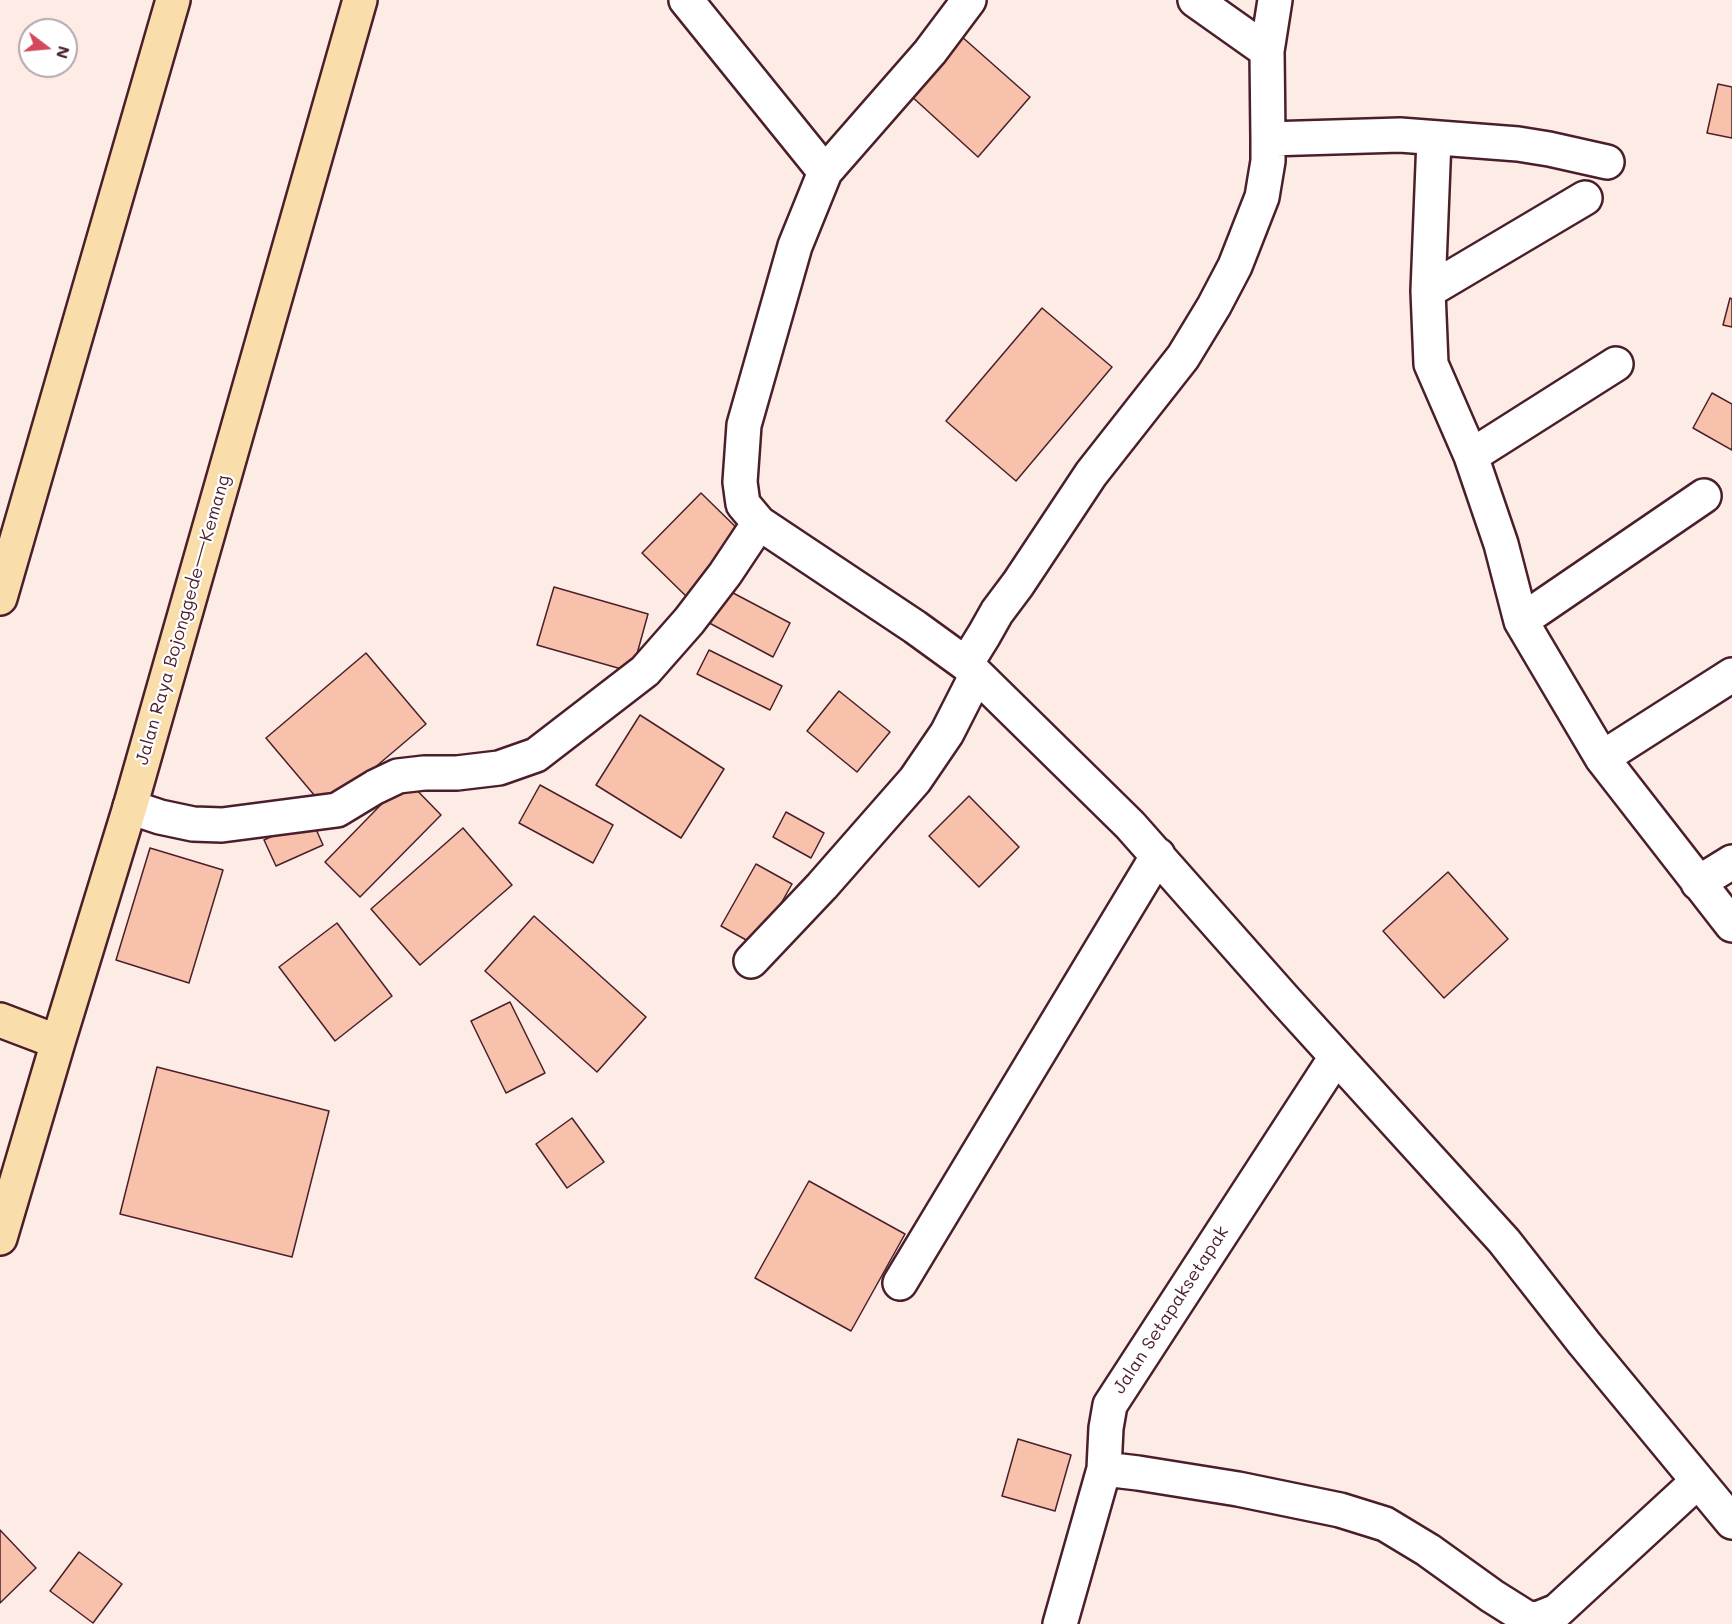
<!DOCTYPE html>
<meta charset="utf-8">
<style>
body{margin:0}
#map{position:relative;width:1732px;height:1624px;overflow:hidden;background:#fdece6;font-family:Mali,sans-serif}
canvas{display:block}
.north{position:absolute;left:18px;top:18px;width:60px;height:60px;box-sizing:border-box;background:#fff;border:2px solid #b7a5aa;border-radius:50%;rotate:106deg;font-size:16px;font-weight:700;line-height:24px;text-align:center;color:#4a1f2b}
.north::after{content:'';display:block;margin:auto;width:21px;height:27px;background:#d1495b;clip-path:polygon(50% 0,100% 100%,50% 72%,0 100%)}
</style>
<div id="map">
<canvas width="1732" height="1624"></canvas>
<div class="north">N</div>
</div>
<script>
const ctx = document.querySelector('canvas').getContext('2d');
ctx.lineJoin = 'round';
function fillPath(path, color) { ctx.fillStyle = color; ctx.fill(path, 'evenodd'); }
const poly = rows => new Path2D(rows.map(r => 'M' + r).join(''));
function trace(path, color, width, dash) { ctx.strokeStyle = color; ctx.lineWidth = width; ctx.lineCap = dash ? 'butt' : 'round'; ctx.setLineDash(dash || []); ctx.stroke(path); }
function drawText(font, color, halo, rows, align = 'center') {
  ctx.font = font + ' Mali,sans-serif'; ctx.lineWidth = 4.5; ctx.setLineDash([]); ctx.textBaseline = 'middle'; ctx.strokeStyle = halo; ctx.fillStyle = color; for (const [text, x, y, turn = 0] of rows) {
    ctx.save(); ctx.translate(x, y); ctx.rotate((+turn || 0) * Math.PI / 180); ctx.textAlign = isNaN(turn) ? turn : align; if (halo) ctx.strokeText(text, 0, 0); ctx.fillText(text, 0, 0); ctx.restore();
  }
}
const building = poly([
 [961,36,1030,97,978,157,909,94,961,36],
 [1718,84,1732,87,1732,138,1707,133,1718,84],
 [1730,298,1732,299,1732,327,1723,325,1730,298],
 [1042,308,1112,367,1016,481,946,421,1042,308],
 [1712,393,1732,404,1732,450,1693,428,1712,393],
 [701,493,745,536,687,597,642,553,701,493],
 [718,585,790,623,773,657,700,618,718,585],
 [554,587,648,614,632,672,537,645,554,587],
 [709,650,782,686,770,710,697,674,709,650],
 [366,653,426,724,326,809,266,738,366,653],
 [839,691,890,732,857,772,807,731,839,691],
 [640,715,724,769,681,838,596,785,640,715],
 [406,779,441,815,360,897,325,862,406,779],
 [540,785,613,825,593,863,519,823,540,785],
 [969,796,1019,847,979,887,929,836,969,796],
 [786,812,824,833,811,858,773,837,786,812],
 [311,818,323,845,276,866,264,840,311,818],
 [463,828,512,885,420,965,371,909,463,828],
 [150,848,223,870,189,983,116,960,150,848],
 [756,864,792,884,757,946,721,926,756,864],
 [1448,872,1508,939,1444,998,1383,931,1448,872],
 [534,916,646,1017,597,1072,485,971,534,916],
 [337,923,392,996,335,1041,279,967,337,923],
 [510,1002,545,1073,506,1093,471,1021,510,1002],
 [157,1067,329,1111,292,1257,120,1214,157,1067],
 [572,1118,604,1162,567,1188,536,1144,572,1118],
 [809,1181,905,1234,851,1331,755,1278,809,1181],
 [1018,1439,1071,1455,1055,1511,1002,1496,1018,1439],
 [0,1530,36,1568,0,1603,0,1530],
 [79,1552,122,1584,93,1623,50,1591,79,1552]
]);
fillPath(building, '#f8c1ac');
trace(building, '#4a1f2b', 1.5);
const street = poly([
 [686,0,825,172],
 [969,0,930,52,825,172,795,246,744,425,740,482,743,504,759,523,915,627,966,664,984,635,997,612,1018,584,1091,474,1183,357,1214,306,1235,266,1262,197,1268,161,1268,139],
 [1195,0,1267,51],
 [1275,0,1267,51,1268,139,1400,135,1518,144,1549,149,1607,162],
 [1434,139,1428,291,1431,364,1471,456,1501,544,1521,621,1602,758,1732,925],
 [1428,291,1585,198],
 [1471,456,1616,364],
 [1521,621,1704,496],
 [966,664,1130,825,1284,999,1504,1241,1584,1343,1732,1522],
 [1602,758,1732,675],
 [130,807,160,817,193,824,222,825,337,810,375,787,398,776,424,773,457,773,499,768,536,755,645,671,689,621,725,574,759,523],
 [1698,883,1732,862],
 [751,961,822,886,915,780,947,733,976,676],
 [900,1283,1158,855],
 [1104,1469,1138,1473,1238,1489,1340,1510,1385,1524,1428,1550,1492,1596,1527,1618,1537,1619,1557,1611,1698,1481],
 [1060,1624,1104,1469,1106,1428,1110,1405,1336,1057]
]);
const highway = poly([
 [0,598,173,0],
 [0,1020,58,1042],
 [0,1238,58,1042,130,807,360,0]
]);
trace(street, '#4a1f2b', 38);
trace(highway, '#4a1f2b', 38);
trace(street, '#fff', 33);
trace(highway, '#f9deab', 33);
drawText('18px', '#4a1f2b', '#fff', [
 ["Jalan Raya Bojonggede—Kemang",183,620,-74],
 ["Jalan Setapaksetapak",1171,1310,-57]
]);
</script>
